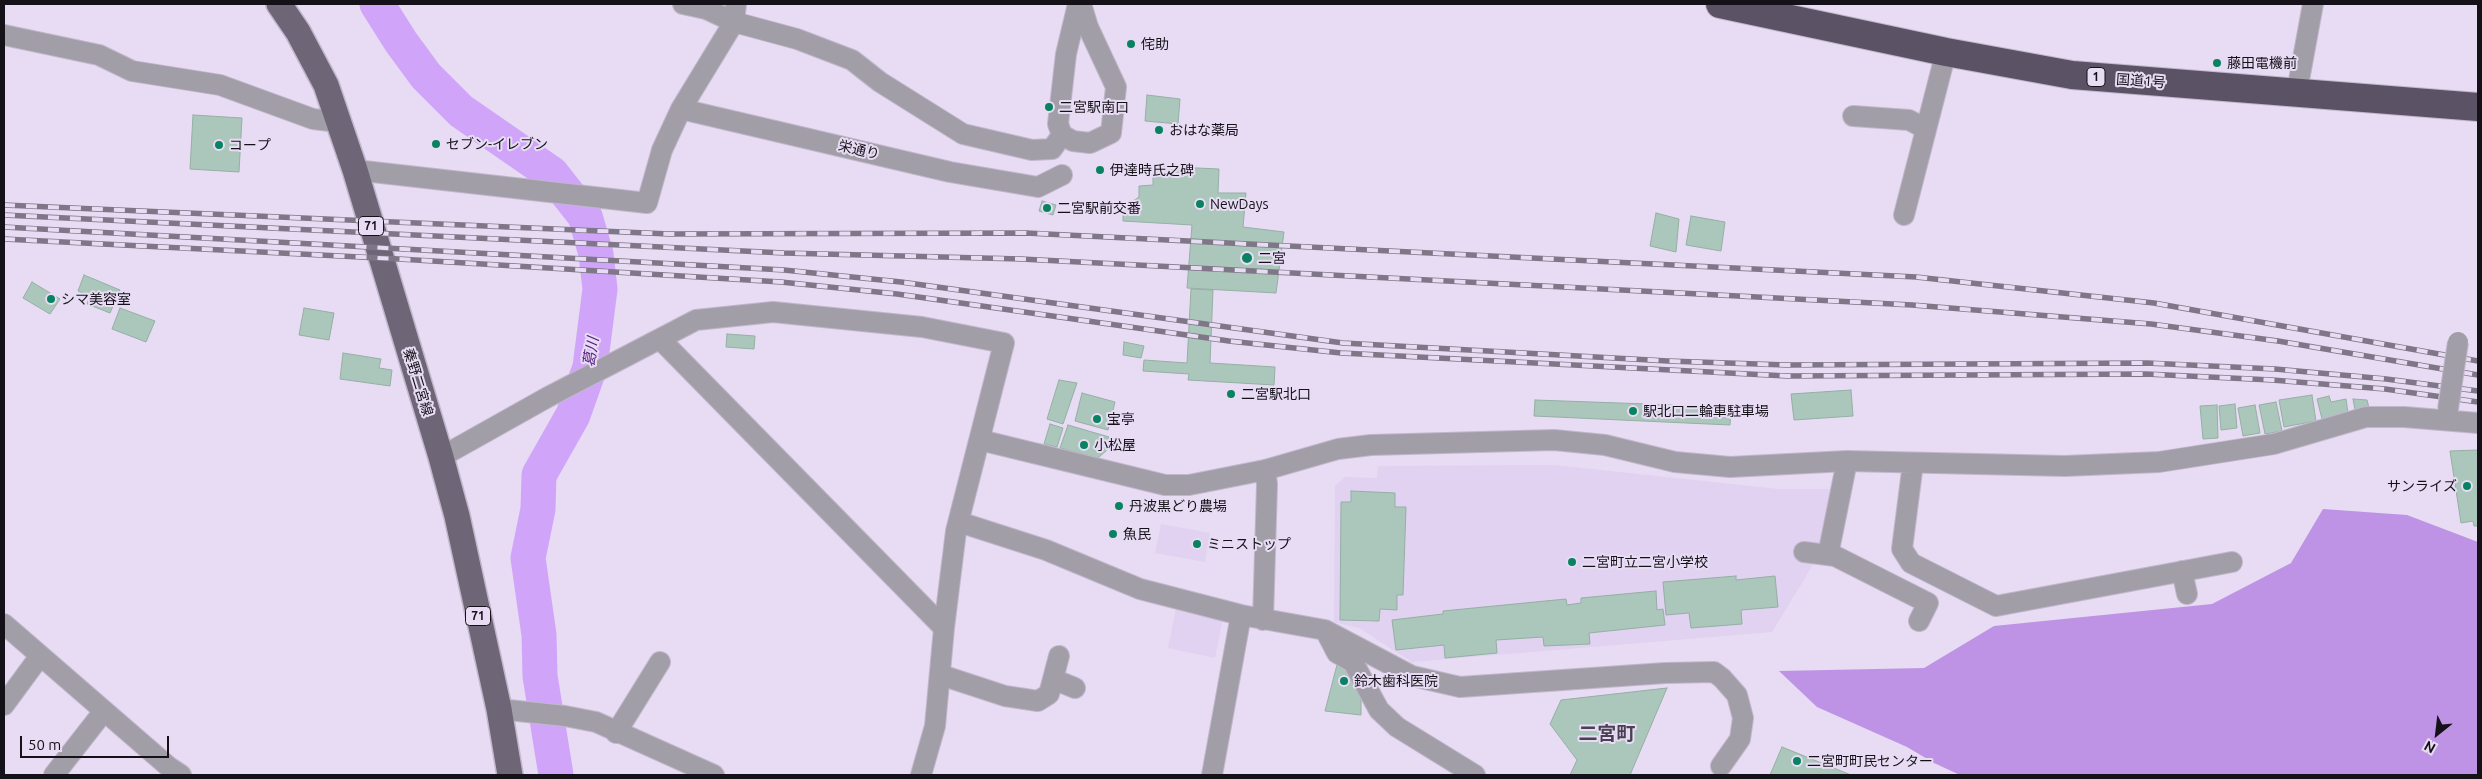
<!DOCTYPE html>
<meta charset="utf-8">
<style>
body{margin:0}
#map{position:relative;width:2482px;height:779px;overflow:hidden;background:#e7dcf3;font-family:Ubuntu,sans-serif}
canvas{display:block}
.frame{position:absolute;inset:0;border:5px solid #151119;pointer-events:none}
.north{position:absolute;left:2412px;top:709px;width:50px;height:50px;-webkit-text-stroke:4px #e7dcf3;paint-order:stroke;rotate:209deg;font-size:14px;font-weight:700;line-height:20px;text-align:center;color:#151119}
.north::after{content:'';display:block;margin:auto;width:18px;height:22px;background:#151119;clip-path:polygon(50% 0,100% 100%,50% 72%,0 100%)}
.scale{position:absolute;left:20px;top:736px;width:149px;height:22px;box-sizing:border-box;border:2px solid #151119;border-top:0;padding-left:6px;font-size:15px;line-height:18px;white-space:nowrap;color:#151119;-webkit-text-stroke:4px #e7dcf3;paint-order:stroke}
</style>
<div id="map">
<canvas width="2482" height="779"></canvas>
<div class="frame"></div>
<div class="north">N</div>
<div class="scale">50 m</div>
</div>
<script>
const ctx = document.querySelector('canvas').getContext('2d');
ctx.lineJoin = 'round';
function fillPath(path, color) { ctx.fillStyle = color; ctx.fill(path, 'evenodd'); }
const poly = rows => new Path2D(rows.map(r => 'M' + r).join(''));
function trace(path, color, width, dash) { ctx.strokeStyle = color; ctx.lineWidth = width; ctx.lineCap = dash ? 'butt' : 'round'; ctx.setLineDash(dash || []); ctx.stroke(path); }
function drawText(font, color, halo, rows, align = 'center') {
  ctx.font = font + ' Ubuntu,"Noto Sans JP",sans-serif'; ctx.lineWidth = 4; ctx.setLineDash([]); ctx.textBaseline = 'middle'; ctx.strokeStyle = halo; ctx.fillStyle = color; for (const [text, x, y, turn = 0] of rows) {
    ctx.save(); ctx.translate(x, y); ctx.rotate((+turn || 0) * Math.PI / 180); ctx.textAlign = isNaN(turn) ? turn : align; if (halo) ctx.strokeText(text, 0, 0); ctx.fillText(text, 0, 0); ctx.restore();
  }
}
fillPath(poly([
 [1554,465,1778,489,1830,489,1822,544,1806,542,1802,560,1814,563,1772,632,1412,662,1359,628,1334,622,1335,486,1345,477,1377,478,1378,466],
 [1161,524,1210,533,1205,562,1155,553],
 [1176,609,1223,618,1215,658,1168,648]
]), '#e0d2f0');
fillPath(poly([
 [2323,509,2407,515,2478,542,2478,775,1960,775,1934,763,1907,747,1817,707,1779,671,1924,668,1994,626,2212,604,2291,563]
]), '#be93e6');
trace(poly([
 [377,4,401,42,426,76,461,111,552,174,585,216,596,254,600,289,590,367,573,415,539,475,538,509,528,558,539,635,540,676,556,775]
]), '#d0a5f9', 35);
const building = poly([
 [1147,95,1180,99,1178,124,1145,121,1147,95],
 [193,115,242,118,239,172,190,169,193,115],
 [1153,166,1219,169,1218,193,1246,193,1243,227,1284,232,1276,293,1187,288,1192,225,1123,221,1123,208,1139,197,1139,186,1153,185,1153,166],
 [1042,201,1056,205,1053,215,1039,211,1042,201],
 [1656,213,1679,219,1676,252,1650,246,1656,213],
 [1691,216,1725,222,1721,251,1686,245,1691,216],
 [84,275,120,290,110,313,87,304,90,296,78,291,84,275],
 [32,282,60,299,50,314,23,298,32,282],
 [1191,289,1213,290,1210,363,1275,367,1274,385,1188,380,1189,374,1143,371,1144,360,1187,363,1191,289],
 [120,308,155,321,146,342,112,329,120,308],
 [304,308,334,313,329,340,299,335,304,308],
 [727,334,755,336,754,349,726,347,727,334],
 [1124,342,1144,346,1141,358,1123,355,1124,342],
 [343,353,381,359,379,368,392,370,390,386,340,379,343,353],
 [1059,380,1077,383,1063,424,1047,419,1059,380],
 [1851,390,1853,416,1794,420,1791,394,1851,390],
 [1082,393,1115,402,1108,430,1075,421,1082,393],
 [2312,395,2316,421,2284,427,2279,400,2312,395],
 [2329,396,2331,402,2346,399,2348,413,2322,419,2317,399,2329,396],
 [2353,399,2367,400,2369,408,2355,410,2353,399],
 [1535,400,1731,407,1730,425,1534,416,1535,400],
 [2276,402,2282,431,2265,434,2259,405,2276,402],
 [2235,404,2237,428,2221,430,2219,406,2235,404],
 [2217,405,2218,438,2203,439,2200,406,2217,405],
 [2255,405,2260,433,2243,436,2238,408,2255,405],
 [1050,424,1063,428,1057,447,1044,444,1050,424],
 [1068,425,1109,437,1107,450,1098,458,1060,448,1068,425],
 [2478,450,2478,526,2474,526,2473,521,2461,523,2450,451,2478,450],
 [1351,491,1395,493,1395,507,1406,507,1403,595,1397,595,1397,610,1380,609,1379,621,1340,620,1341,502,1351,502,1351,491],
 [1736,576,1736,580,1775,576,1778,607,1741,610,1742,624,1691,628,1689,613,1666,615,1663,582,1736,576],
 [1656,591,1657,610,1663,609,1665,625,1589,633,1590,644,1544,646,1543,637,1496,640,1497,653,1445,658,1444,645,1396,650,1392,620,1443,614,1443,611,1566,599,1567,605,1581,603,1581,598,1656,591],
 [1338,661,1347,664,1361,698,1361,715,1325,711,1338,661],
 [1667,688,1630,775,1570,775,1577,760,1550,724,1561,700,1667,688],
 [1782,747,1851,775,1770,775,1782,747]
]);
fillPath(building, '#abc6ba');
trace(building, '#95afa4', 1);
const minor = poly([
 [683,4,706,9,734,22,797,39,852,60,880,82,963,134,1032,150,1052,149,1062,135],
 [1078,4,1066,54,1058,124,1062,135,1073,141,1090,143,1111,133,1116,87,1088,27,1081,4],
 [4,35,99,55,132,71,220,85,313,119,338,122],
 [2297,91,2313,4],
 [681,109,950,172,1038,187,1062,175],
 [1853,116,1909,120,1926,129],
 [355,170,647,203,662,150,681,109,734,22,736,4],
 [1904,215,1946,52],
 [660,339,944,628],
 [980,440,1165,485,1189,485,1265,470,1338,449,1371,445,1554,440,1605,445,1675,462,1730,467,1847,461,2065,466,2159,462,2274,444,2366,417,2404,417,2478,423],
 [441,457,548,397,696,320,773,312,922,327,1004,343,956,531,944,628,935,726,921,775],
 [1913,463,1902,549,1911,563,1996,606,2232,562],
 [959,522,1046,550,1140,589,1241,615,1325,630,1412,676,1460,687,1665,673,1714,672,1722,678,1737,695,1743,718,1740,739,1721,766],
 [1804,552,1835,556,1928,603,1919,621],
 [1828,555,1847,461],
 [2182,571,2187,594],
 [1263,620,1267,484,1265,470],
 [4,624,169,767,181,775],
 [1325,630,1337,653,1353,662,1379,710,1397,727,1475,775],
 [941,675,1005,696,1038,701,1049,694,1059,656],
 [1053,679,1075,688],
 [4,705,40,656],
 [499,709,565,716,596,722,714,775],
 [616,733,660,662],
 [54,775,104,711],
 [1212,775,1241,615]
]);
const major = poly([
 [279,4,298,32,326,85,355,170,441,457,457,516,499,709,510,775]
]);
const highway = poly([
 [1720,4,1946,52,2072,75,2478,107]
]);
trace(minor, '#c1b7cc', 22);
trace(major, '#c1b7cc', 28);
trace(highway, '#c1b7cc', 30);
trace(minor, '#a29ea7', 20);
trace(major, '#6e6677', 25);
trace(highway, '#5b5265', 28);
const rail = poly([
 [4,205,669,234,1026,233,1916,277,2154,303,2478,361],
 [4,215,784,253,1021,259,1912,305,2151,324,2278,341,2478,375],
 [4,227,784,270,901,282,1343,343,1668,361,1787,365,2147,363,2275,369,2386,379,2478,391],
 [4,239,399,259,781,282,897,294,1229,341,1341,353,1787,376,2146,374,2272,380,2385,389,2478,402]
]);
trace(rail, '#7f7787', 5.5);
trace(rail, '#e7dcf3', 4, [11]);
const minorBridge = poly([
 [2448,409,2458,342]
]);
trace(minorBridge, '#c1b7cc', 22, []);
trace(minorBridge, '#a29ea7', 20);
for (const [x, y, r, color] of [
 [1131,44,5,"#098262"],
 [2217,63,5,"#098262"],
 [1049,107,5,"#098262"],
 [1159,130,5,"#098262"],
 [436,144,5,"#098262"],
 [219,145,5,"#098262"],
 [1100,170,5,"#098262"],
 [1200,204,5,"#098262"],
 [1047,208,5,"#098262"],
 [1247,258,6,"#098262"],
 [51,299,5,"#098262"],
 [1231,394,5,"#098262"],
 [1633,411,5,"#098262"],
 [1097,419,5,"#098262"],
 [1084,445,5,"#098262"],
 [2467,486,5,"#098262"],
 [1119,506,5,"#098262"],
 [1113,534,5,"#098262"],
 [1197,544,5,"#098262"],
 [1572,562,5,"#098262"],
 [1344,681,5,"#098262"],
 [1797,761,5,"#098262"]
]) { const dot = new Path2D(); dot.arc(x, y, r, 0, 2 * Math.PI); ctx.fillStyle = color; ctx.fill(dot); trace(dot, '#e7dcf3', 2); }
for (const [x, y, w] of [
 [2096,77,18],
 [371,226,25],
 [478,616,25]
]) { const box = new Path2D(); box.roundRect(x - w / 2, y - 9.5, w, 19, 4); ctx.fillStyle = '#e7dcf3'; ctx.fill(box); trace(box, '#151119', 1); }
drawText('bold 12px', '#151119', null, [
 ["1",2096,77],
 ["71",371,226],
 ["71",478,616]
]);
drawText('14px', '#151119', '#e7dcf3', [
 ["侘助",1141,44],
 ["藤田電機前",2227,63],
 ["二宮駅南口",1059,107],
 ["おはな薬局",1169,130],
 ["セブン-イレブン",446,144],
 ["コープ",229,145],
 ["伊達時氏之碑",1110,170],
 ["NewDays",1210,204],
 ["二宮駅前交番",1057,208],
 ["二宮",1258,258],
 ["シマ美容室",61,299],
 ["二宮駅北口",1241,394],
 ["駅北口二輪車駐車場",1643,411],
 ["宝亭",1107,419],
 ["小松屋",1094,445],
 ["サンライズ",2457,486,"right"],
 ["丹波黒どり農場",1129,506],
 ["魚民",1123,534],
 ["ミニストップ",1207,544],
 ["二宮町立二宮小学校",1582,562],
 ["鈴木歯科医院",1354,681],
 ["二宮町町民センター",1807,761]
], 'left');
drawText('14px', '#151119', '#e7dcf3', [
 ["国道1号",2141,81,4],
 ["栄通り",859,150,13],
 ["秦野二宮線",418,382,73]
]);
drawText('italic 15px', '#5c2384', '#e7dcf3', [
 ["葛川",591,352,-81]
]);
drawText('bold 19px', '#494052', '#e7dcf3', [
 ["二宮町",1607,734]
]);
</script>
